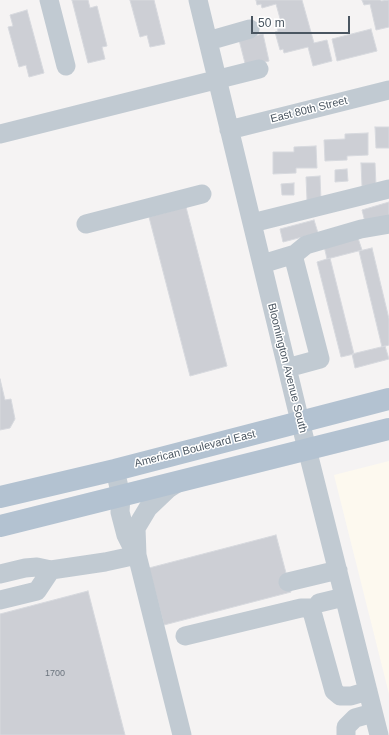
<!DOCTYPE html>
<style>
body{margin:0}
#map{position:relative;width:389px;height:735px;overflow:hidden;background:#f5f3f3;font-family:Arial,sans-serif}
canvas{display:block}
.scale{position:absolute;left:251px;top:16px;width:99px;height:18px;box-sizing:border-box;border:2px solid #4a5661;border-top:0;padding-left:5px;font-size:12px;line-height:14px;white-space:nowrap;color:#4a5661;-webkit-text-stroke:3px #fff;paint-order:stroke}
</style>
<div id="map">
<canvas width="389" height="735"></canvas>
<div class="scale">50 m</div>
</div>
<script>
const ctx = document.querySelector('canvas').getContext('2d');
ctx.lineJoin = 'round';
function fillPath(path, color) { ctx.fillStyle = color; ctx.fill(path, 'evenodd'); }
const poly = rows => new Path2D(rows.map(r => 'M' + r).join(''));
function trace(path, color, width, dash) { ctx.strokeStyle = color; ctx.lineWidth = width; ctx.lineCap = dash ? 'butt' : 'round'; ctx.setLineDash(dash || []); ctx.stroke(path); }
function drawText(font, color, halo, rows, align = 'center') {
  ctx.font = font + ' Arial,sans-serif'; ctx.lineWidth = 3; ctx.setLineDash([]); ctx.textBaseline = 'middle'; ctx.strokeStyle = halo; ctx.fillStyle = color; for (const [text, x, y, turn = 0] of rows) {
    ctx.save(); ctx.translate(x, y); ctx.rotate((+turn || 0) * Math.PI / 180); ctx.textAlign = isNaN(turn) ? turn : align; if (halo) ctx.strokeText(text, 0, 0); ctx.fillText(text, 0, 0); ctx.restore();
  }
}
fillPath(poly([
 [389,461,389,694,334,475]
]), '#fdf9ef');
const building = poly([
 [72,0,88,0,90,8,97,6,107,46,102,47,105,59,88,63,72,0],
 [130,0,154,0,165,44,150,47,147,35,140,37,130,0],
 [256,0,302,0,314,43,327,40,332,61,313,66,308,47,284,53,283,49,280,50,275,32,278,31,277,26,285,24,284,21,281,22,276,4,262,8,261,4,257,5,256,0],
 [362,0,380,0,381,1,389,0,389,27,376,30,370,4,364,5,362,0],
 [27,10,44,73,29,77,26,65,19,67,8,27,13,26,10,15,27,10],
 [371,29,377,51,337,61,332,39,371,29],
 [263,34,269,61,246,67,239,40,263,34],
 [375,127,389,127,389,148,376,148,375,127],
 [368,133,368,155,347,156,347,160,325,161,324,140,345,139,345,134,368,133],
 [316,146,317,168,296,168,296,173,273,174,273,152,294,152,294,147,316,146],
 [361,163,375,163,376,186,362,186,361,163],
 [347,169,348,181,335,182,335,170,347,169],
 [320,176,321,200,307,200,306,177,320,176],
 [294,183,294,195,282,195,281,184,294,183],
 [389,202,389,216,365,222,362,210,389,202],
 [186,207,227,366,190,376,149,217,186,207],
 [314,220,318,233,283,242,280,229,314,220],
 [358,238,362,250,327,259,324,246,358,238],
 [372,248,389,319,389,345,382,347,359,251,372,248],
 [330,258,354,354,341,357,317,262,330,258],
 [385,346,389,359,355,368,352,354,385,346],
 [0,379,5,400,11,399,15,419,10,428,0,430,0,379],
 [276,535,291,592,164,625,149,568,276,535],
 [88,591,125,735,0,735,0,614,88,591]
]);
fillPath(building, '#cdcfd5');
trace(building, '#d7d9de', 1);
trace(poly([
 [49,0,66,66],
 [198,0,297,409,379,735],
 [208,41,250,29],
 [229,130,389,90],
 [0,134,259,69],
 [252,223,389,189],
 [86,224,202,194],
 [262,264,295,254,306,245,361,229,389,224],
 [287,368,320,359,293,255],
 [115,470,121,496,120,512,126,535,132,547],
 [179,482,168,489,148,508,136,528,137,555,182,735],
 [0,574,25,568,37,567,51,570,105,562,137,555],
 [288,582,338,570],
 [0,600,37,591,51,570],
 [319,603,344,597],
 [185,636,301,608,311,608,334,691,340,696,351,696,368,691],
 [346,735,346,727,355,718,373,713]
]), '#c1cad2', 19);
trace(poly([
 [0,497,115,470,389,399],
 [0,526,389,429]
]), '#b3c2d1', 22);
drawText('9px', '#6b747e', null, [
 ["1700",55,674]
]);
drawText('11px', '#4a5661', '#fff', [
 ["East 80th Street",309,110,-14],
 ["Bloomington Avenue South",287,368,76],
 ["American Boulevard East",195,449,-14]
]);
</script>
